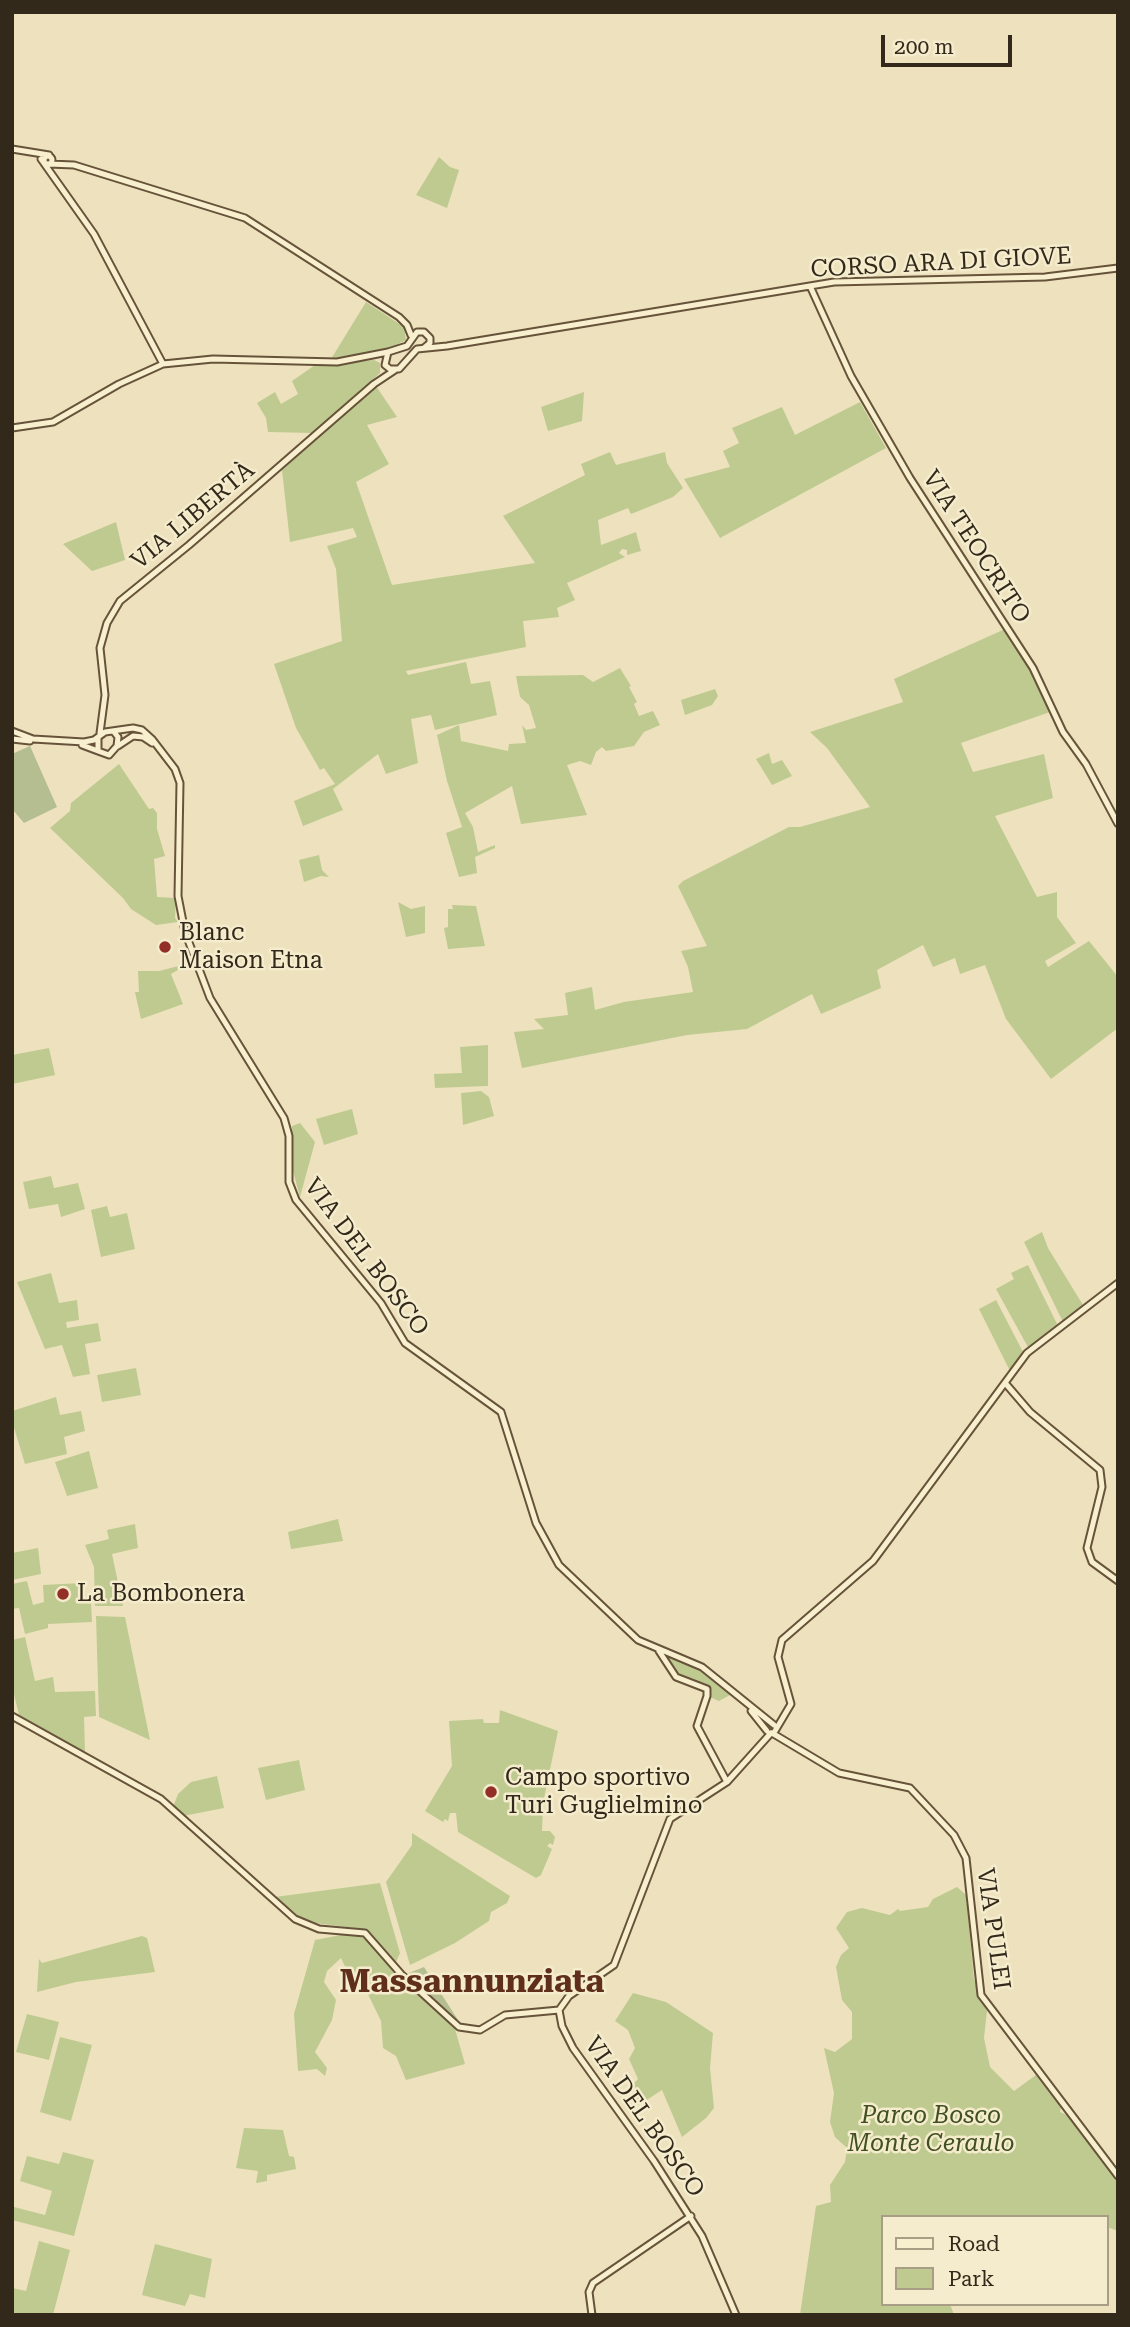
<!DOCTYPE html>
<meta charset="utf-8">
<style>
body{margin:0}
#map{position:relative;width:1130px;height:2327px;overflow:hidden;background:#ede2bd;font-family:"Roboto Serif",serif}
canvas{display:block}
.frame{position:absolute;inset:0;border:14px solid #33291b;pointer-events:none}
.legend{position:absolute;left:881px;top:2215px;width:228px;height:91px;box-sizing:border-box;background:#f4eccc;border:2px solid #a79e85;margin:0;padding:9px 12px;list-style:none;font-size:21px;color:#33291b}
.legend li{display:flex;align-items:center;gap:14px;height:35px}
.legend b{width:35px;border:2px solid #a79e85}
.scale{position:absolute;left:881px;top:35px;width:131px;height:32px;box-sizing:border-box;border:4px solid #33291b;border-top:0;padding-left:9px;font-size:21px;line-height:24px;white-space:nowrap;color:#33291b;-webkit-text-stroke:5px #f4eccc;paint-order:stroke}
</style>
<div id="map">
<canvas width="1130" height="2327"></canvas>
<div class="frame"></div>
<ul class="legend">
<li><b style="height:9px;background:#f8efcf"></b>Road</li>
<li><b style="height:19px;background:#bfca91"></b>Park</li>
</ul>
<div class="scale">200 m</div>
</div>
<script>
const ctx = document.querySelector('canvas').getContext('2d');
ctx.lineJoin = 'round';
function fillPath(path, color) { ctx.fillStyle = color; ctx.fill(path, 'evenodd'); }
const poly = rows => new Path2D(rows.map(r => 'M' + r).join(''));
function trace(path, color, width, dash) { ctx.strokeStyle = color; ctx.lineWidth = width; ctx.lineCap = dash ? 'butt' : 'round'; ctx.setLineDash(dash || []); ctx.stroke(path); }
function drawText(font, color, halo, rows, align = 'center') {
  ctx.font = font + ' "Roboto Serif",serif'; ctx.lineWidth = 5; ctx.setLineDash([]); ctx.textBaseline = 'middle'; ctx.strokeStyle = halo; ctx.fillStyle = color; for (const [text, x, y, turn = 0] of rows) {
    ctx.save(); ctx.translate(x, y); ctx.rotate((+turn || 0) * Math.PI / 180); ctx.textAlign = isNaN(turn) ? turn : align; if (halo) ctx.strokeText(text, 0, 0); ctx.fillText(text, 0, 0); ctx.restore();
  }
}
fillPath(poly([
 [439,157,450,167,459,170,447,208,416,195],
 [366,302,404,327,406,340,384,351,331,359],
 [374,360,380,363,380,373,312,433,268,432,266,418,257,403,275,392,281,404,298,394,292,381,315,365],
 [376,386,397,417,367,425,389,464,356,482,392,585,535,563,503,516,585,475,581,464,610,452,616,465,665,452,667,463,683,488,673,497,641,510,631,514,628,508,598,520,601,545,636,532,641,551,627,555,627,550,622,549,619,553,625,557,567,583,575,600,557,608,559,617,523,621,526,647,406,671,408,675,466,662,471,684,490,681,497,715,435,730,431,715,411,719,418,763,386,774,378,754,333,789,343,810,303,826,294,801,335,784,324,768,320,770,296,728,274,664,342,641,336,569,327,546,357,537,353,528,290,542,282,470],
 [584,392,582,421,548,431,541,407],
 [860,402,886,448,720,538,684,479,730,467,723,451,739,443,732,428,782,407,795,435],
 [116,522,125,560,92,571,63,544],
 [1005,629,1031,668,1050,712,961,743,973,772,1044,754,1053,798,995,816,1037,897,1057,892,1057,917,1076,943,1045,961,1048,967,1089,941,1118,977,1118,1028,1051,1079,1006,1019,985,965,960,974,955,958,933,967,923,945,877,970,881,988,821,1014,812,994,747,1029,687,1035,522,1068,514,1032,544,1029,534,1019,568,1015,565,993,592,987,595,1010,624,1002,693,992,688,967,681,951,707,946,678,886,683,881,789,827,800,827,870,807,827,748,810,732,903,702,894,679],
 [620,668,631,686,629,687,637,702,634,704,639,716,653,711,660,725,644,732,634,746,606,751,602,747,596,752,591,765,580,761,567,765,587,815,521,824,512,786,465,813,473,827,478,852,495,845,495,848,475,857,477,873,459,877,446,833,462,827,447,781,437,735,459,725,461,741,508,751,509,744,526,743,522,725,526,730,536,728,529,705,520,697,516,676,583,675,593,682],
 [715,689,718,696,712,705,685,715,681,700],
 [769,753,772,764,782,760,792,776,772,785,756,759],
 [119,764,149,809,153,808,157,813,157,829,165,856,154,859,157,897,176,898,175,918,178,922,156,925,131,909,123,898,50,828,70,811,71,803],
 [319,855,322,870,329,877,321,876,304,882,299,860],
 [398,902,411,909,425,906,425,933,406,937],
 [452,905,476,906,485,946,448,949,444,928,448,927,448,909,453,909],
 [190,963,171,974,183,1004,141,1019,135,992,139,992,138,971,159,971],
 [488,1045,488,1086,435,1088,434,1074,462,1073,460,1047],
 [49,1048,55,1075,12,1084,12,1055],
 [481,1091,489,1097,494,1116,463,1125,461,1093],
 [352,1109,358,1134,324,1145,316,1119],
 [300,1123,315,1142,300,1197,292,1167,292,1126],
 [51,1176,54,1188,78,1183,85,1209,61,1217,58,1204,29,1209,23,1182],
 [107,1206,110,1217,127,1213,135,1249,101,1257,91,1210],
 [1042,1232,1048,1248,1083,1305,1063,1322,1024,1242],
 [1028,1265,1059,1328,1029,1349,996,1289,1014,1279,1011,1273],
 [51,1273,59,1303,77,1300,79,1320,66,1322,67,1328,98,1323,101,1341,85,1344,90,1374,73,1377,62,1345,45,1349,17,1282],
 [996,1300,1023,1352,1011,1373,979,1309],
 [136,1368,141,1395,102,1402,97,1375],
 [56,1397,60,1415,81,1411,85,1431,64,1437,67,1454,25,1464,12,1421,12,1411],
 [89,1451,98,1488,67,1496,55,1462],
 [338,1519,343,1541,291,1549,288,1532],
 [135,1524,138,1548,112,1554,123,1606,95,1606,94,1567,85,1545,109,1539,107,1530],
 [38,1548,41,1574,12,1580,12,1553],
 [27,1581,33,1605,44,1602,43,1585,82,1583,84,1603,91,1603,92,1622,48,1624,48,1628,25,1634,19,1608,12,1609,12,1584],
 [96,1616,125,1617,150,1740,99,1717],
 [25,1637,35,1681,53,1677,55,1692,95,1691,96,1716,84,1717,85,1753,19,1715,12,1686,12,1640],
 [670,1657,697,1668,730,1695,719,1701,710,1697,705,1684,678,1674,667,1660],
 [500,1710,558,1731,543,1803,542,1831,550,1831,555,1837,553,1845,550,1843,547,1846,552,1849,541,1875,536,1878,458,1832,456,1813,450,1813,448,1821,445,1819,443,1822,425,1811,452,1766,449,1721,483,1719,484,1723,499,1723],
 [299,1760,305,1790,266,1800,258,1768],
 [217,1776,224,1808,183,1816,173,1807,178,1794,191,1782],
 [412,1833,510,1896,507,1903,491,1912,489,1921,455,1943,410,1965,386,1882,412,1845],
 [380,1883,400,1953,396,1962,363,1929,306,1922,275,1897],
 [957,1887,966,1895,974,1979,987,2011,984,2038,990,2067,1014,2091,1036,2075,1061,2107,1060,2112,1067,2115,1110,2169,1118,2184,1118,2231,1107,2227,1107,2217,883,2217,883,2304,950,2304,954,2315,800,2315,816,2206,831,2202,830,2185,845,2162,847,2148,835,2137,830,2122,834,2093,824,2048,835,2052,852,2039,852,2012,842,2000,836,1967,841,1955,849,1948,836,1928,847,1912,862,1908,890,1915,898,1909,900,1911,928,1907,933,1899],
 [351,1933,365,1936,455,2029,465,2064,406,2080,396,2056,383,2048,381,2021,365,1988,349,1975,341,1958,327,1971,324,1982,336,2000,332,2020,315,2052,327,2068,325,2076,317,2069,298,2071,294,2014,315,1940],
 [142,1936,147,1938,155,1972,76,1982,37,1992,39,1959,42,1963],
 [633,1993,666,2002,713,2033,710,2068,714,2108,706,2118,682,2137,662,2090,639,2105,625,2092,638,2079,629,2059,635,2048,628,2030,615,2021],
 [27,2014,59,2022,49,2060,16,2052],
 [60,2037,92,2045,71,2121,40,2112],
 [244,2128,283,2130,289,2156,294,2157,296,2169,267,2175,267,2181,256,2183,258,2171,236,2168],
 [63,2152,94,2160,74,2236,12,2220,14,2207,45,2215,52,2191,20,2181,27,2156,59,2164],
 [39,2241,70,2250,53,2315,12,2315,12,2288,26,2291],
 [155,2244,212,2259,205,2298,190,2294,185,2306,142,2295]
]), '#bfca91');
fillPath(poly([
 [30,746,57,807,24,823,12,809,12,754],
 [424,1967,458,2020,454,2022,418,1988,417,1982,408,1977,409,1973]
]), '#b5be91');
const secondary = poly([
 [12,149,49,155],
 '44 160a4 4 0 1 1 8 0a4 4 0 1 1-8 0Z',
 [41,159,94,234,163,364],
 [49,164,74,165,245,218,399,317,407,325,411,335],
 [810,286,851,376,910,478,1033,668,1063,732,1086,764,1118,824],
 [424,348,430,343,430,338,424,332,417,332,407,346,388,352,385,365,390,369,399,369,417,349,447,346,834,282,1045,277,1118,268],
 [12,428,53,422,119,384,163,364,213,359,337,362,388,352],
 [12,731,33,739,84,742,94,740,105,732,133,728,142,730,152,739,175,769,180,783,178,896,185,932,210,998,284,1118,289,1136,289,1182,296,1200,381,1303,405,1343,501,1412,536,1523,559,1565,638,1640,702,1667,774,1725],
 [100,733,105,695,100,648,107,623,120,601,189,545,374,384,395,370],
 [98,738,98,751,109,755,117,746,118,737,114,732],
 [12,739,30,741],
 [82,745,98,751],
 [118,746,133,736,143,737,152,743],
 [1006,1384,1030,1412,1100,1470,1102,1487,1087,1548,1092,1562,1118,1581],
 [659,1651,676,1677,707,1689,707,1696,697,1726,727,1782],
 [751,1711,767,1731],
 [12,1716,161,1799,295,1919,319,1929,365,1933,401,1974,459,2027,480,2030,505,2015,559,2010],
 [775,1731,791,1704,778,1657,782,1640,873,1561,1027,1353,1118,1283],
 [772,1733,839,1773,910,1788,954,1835,966,1858,981,1995,1118,2176],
 [592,2315,589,2292,593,2283,691,2216],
 [736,2315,702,2236,654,2161,573,2048,562,2026,559,2010,569,1996,614,1965,670,1819,727,1782,771,1733]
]);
trace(secondary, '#66533a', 9);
trace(secondary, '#f8efcf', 5);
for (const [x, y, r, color] of [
 [165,947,7,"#922f27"],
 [63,1594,7,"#922f27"],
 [491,1792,7,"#922f27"]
]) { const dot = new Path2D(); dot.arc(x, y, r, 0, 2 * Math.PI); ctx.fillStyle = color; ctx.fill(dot); trace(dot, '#f4eccc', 2.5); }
drawText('24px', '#33291b', '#f4eccc', [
 ["CORSO ARA DI GIOVE",941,263,-3],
 ["VIA LIBERTÀ",193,516,-40],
 ["VIA TEOCRITO",976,547,57],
 ["VIA DEL BOSCO",366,1257,53],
 ["VIA PULEI",993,1929,82],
 ["VIA DEL BOSCO",644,2117,55]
]);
drawText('24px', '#33291b', '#f4eccc', [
 ["Blanc",179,933],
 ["Maison Etna",179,961],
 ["La Bombonera",77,1594],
 ["Campo sportivo",505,1778],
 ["Turi Guglielmino",505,1806]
], 'left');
drawText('italic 24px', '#405022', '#f4eccc', [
 ["Parco Bosco",931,2116],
 ["Monte Ceraulo",931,2144]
]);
drawText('bold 32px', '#5f2f1b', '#f4eccc', [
 ["Massannunziata",472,1983]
]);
</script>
